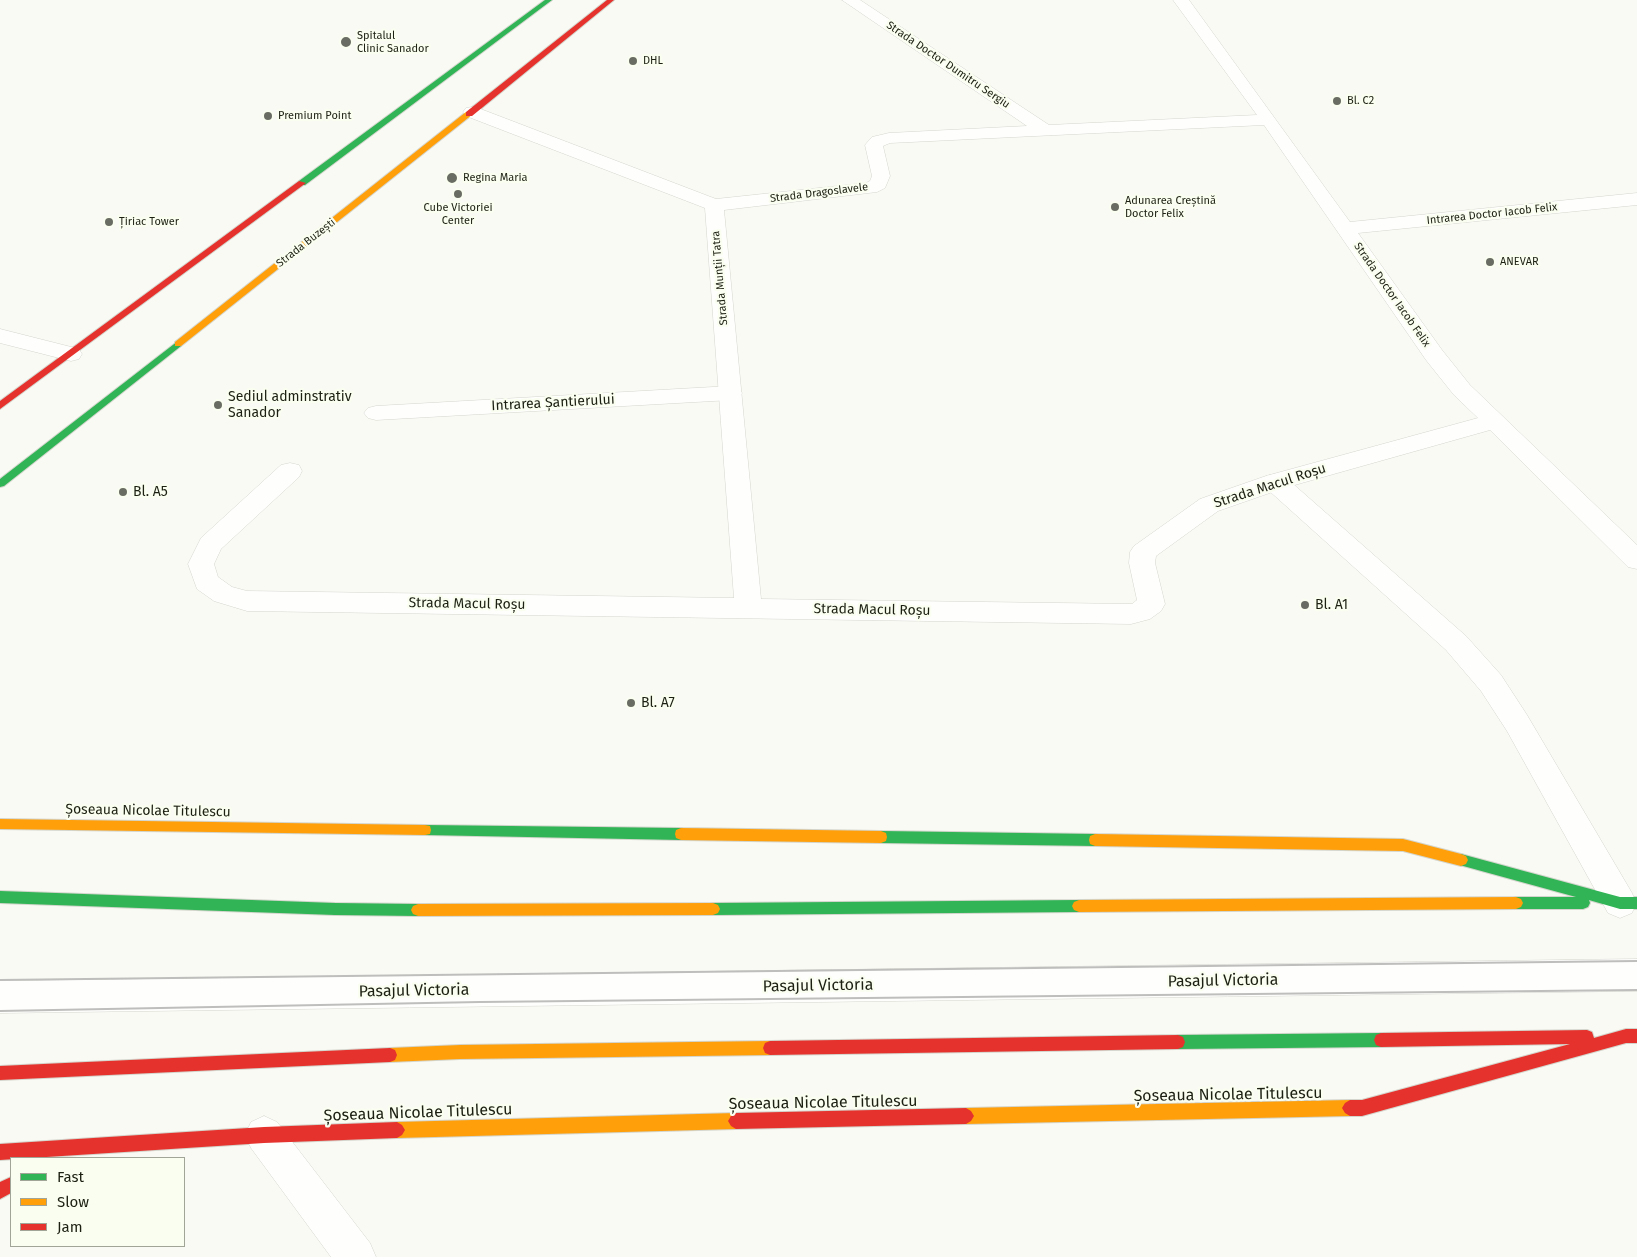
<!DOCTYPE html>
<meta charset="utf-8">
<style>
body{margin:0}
#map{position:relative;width:1637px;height:1257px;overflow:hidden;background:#f9faf4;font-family:"Fira Sans",sans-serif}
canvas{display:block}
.legend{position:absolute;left:10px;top:1157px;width:175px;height:90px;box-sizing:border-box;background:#fafef0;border:1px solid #a1a598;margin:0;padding:6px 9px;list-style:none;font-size:15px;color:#1c2013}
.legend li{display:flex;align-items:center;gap:10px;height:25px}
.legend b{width:25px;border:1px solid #a1a598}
</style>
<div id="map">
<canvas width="1637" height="1257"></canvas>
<ul class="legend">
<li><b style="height:6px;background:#30b455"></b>Fast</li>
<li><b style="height:6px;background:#ff9f0a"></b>Slow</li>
<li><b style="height:6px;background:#e5322d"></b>Jam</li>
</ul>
</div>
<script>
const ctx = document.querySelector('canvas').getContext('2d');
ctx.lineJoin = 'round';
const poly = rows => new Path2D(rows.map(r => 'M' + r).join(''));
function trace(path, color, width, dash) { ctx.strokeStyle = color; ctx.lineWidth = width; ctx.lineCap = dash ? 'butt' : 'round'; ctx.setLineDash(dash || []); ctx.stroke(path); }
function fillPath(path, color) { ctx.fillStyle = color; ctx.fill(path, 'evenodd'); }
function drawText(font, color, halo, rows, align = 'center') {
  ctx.font = font + ' "Fira Sans",sans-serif'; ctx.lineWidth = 4.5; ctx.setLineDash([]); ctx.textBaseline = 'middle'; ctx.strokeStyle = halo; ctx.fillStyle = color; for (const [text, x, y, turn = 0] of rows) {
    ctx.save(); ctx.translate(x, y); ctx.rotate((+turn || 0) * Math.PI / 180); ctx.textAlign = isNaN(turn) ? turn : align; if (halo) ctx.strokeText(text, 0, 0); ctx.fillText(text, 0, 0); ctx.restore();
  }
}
const lane = poly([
 [0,329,79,349,82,354,79,359,71,361,0,343,0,329],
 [731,386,739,388,742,393,739,398,731,400,376,420,368,418,364,413,368,408,376,406,731,386],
 [1275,474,1284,476,1466,636,1501,675,1527,715,1632,893,1636,903,1632,913,1620,918,1608,913,1507,731,1481,691,1446,650,1266,488,1263,482,1266,476,1275,474],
 [1637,959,1637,991,0,1013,0,981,1637,959],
 [264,1116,277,1122,370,1243,376,1257,331,1257,251,1148,245,1135,251,1122,264,1116]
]);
const street = poly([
 [842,0,860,0,1049,125,1257,115,1173,0,1189,0,1350,222,1637,193,1637,205,1358,233,1442,350,1470,385,1637,545,1637,569,1628,567,1490,430,1284,488,1218,511,1156,556,1155,563,1165,604,1161,611,1150,619,1131,624,247,611,214,601,197,589,188,564,201,538,281,465,290,463,299,465,302,471,299,477,221,549,214,564,218,577,232,587,247,591,734,598,705,208,466,116,463,112,466,108,472,107,478,108,716,199,866,183,870,181,872,176,865,145,872,137,889,133,1027,126,842,0],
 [1264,125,1426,360,1454,395,1478,418,1266,476,1200,499,1134,546,1130,552,1129,563,1137,600,1132,604,761,599,724,210,877,192,885,188,890,176,883,146,890,143,1264,125]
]);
const fast = poly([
 [545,0,552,0,305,185,299,185,299,181,545,0],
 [178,341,181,342,181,346,4,486,0,487,0,479,178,341],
 [425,825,681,828,686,830,687,834,686,838,681,840,425,835,420,834,419,830,420,826,425,825],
 [881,831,1095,834,1100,836,1101,840,1100,844,1095,846,881,843,876,841,875,837,876,833,881,831],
 [1461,854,1620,897,1637,897,1637,909,1620,909,1589,900,1590,903,1588,907,1583,909,1516,909,1511,907,1509,903,1511,899,1516,897,1576,897,1456,864,1454,860,1456,856,1461,854],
 [0,891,335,903,418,904,423,906,425,910,423,914,418,916,335,915,0,903,0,891],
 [1079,900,1084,902,1086,906,1084,910,1079,912,713,915,708,913,706,909,708,905,713,903,1079,900],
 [1381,1033,1386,1035,1388,1040,1386,1045,1381,1047,1178,1049,1173,1047,1171,1042,1173,1037,1178,1035,1381,1033]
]);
const slow = poly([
 [466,112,473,114,181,346,175,346,175,342,466,112],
 [0,819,425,825,430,826,431,830,430,834,425,835,0,829,0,819],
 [681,828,881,831,886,833,887,837,886,841,881,843,681,840,676,838,675,834,676,830,681,828],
 [1095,834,1403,839,1461,854,1466,856,1468,860,1466,864,1461,866,1403,851,1095,846,1090,844,1089,840,1090,836,1095,834],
 [1516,897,1521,899,1523,903,1521,907,1516,909,1079,912,1074,910,1072,906,1074,902,1079,900,1516,897],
 [713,903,718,905,720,909,718,913,713,915,418,916,413,914,411,910,413,906,418,904,713,903],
 [770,1041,775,1043,777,1048,775,1053,770,1055,460,1059,390,1062,385,1060,383,1055,385,1050,390,1048,460,1045,770,1041],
 [1350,1100,1355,1103,1358,1108,1355,1113,1350,1116,966,1124,961,1121,958,1116,961,1111,966,1108,1350,1100],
 [736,1113,741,1116,744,1121,741,1126,736,1129,397,1138,392,1135,389,1130,392,1125,397,1122,736,1113]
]);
const jam = poly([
 [607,0,614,0,472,116,466,116,466,112,607,0],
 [299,181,306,183,0,409,0,401,299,181],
 [1626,1029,1637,1029,1637,1043,1626,1043,1362,1116,1350,1116,1345,1113,1342,1108,1345,1103,1350,1100,1362,1100,1570,1044,1381,1047,1376,1045,1374,1040,1376,1035,1381,1033,1587,1030,1592,1032,1594,1038,1626,1029],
 [1178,1035,1183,1037,1185,1042,1183,1047,1178,1049,770,1055,765,1053,763,1048,765,1043,770,1041,1178,1035],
 [390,1048,395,1050,397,1055,395,1060,390,1062,0,1080,0,1066,390,1048],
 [966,1108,971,1111,974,1116,971,1121,966,1124,736,1129,731,1126,728,1121,731,1116,736,1113,966,1108],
 [397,1122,402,1125,405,1130,402,1135,397,1138,264,1143,0,1160,0,1144,264,1127,397,1122],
 [11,1177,11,1193,0,1199,0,1182,11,1177]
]);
trace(lane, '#d4d6cd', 1);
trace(street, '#d4d6cd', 1);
trace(fast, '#d4d6cd', 2);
trace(slow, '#d4d6cd', 2);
trace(jam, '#d4d6cd', 2);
fillPath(lane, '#fefefd');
fillPath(street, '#fefefd');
fillPath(fast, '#30b455');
fillPath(slow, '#ff9f0a');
fillPath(jam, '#e5322d');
trace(poly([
 [0,980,1637,961],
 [0,1011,480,1002,1637,990]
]), '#bebebc', 2);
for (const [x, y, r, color] of [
 [346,42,6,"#696c62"],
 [633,61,5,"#696c62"],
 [1337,101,5,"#696c62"],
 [268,116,5,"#696c62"],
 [452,178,6,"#696c62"],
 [458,194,5,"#696c62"],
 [1115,207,5,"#696c62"],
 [109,222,5,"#696c62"],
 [1490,262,5,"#696c62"],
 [218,405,5,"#696c62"],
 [123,492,5,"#696c62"],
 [1305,605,5,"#696c62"],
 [631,703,5,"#696c62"]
]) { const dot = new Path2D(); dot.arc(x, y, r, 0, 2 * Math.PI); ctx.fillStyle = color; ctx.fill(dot); trace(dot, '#fafef0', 2); }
drawText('11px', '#1c2013', '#fafef0', [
 ["Spitalul",357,36],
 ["Clinic Sanador",357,49],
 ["DHL",643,61],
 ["Bl. C2",1347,101],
 ["Premium Point",278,116],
 ["Regina Maria",463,178],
 ["Adunarea Creștină",1125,201],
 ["Doctor Felix",1125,214],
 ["Cube Victoriei",458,208,"center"],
 ["Center",458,221,"center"],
 ["Țiriac Tower",119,222],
 ["ANEVAR",1500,262]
], 'left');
drawText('11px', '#1c2013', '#fafef0', [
 ["Strada Doctor Dumitru Sergiu",948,65,34],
 ["Strada Dragoslavele",819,193,-7],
 ["Intrarea Doctor Iacob Felix",1492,214,-6],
 ["Strada Buzești",306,243,-38],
 ["Strada Munții Tatra",720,278,-95],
 ["Strada Doctor Iacob Felix",1392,295,55]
]);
drawText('14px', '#1c2013', '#fafef0', [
 ["Sediul adminstrativ",228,397],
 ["Sanador",228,413],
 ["Bl. A5",133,492],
 ["Bl. A1",1315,605],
 ["Bl. A7",641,703]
], 'left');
drawText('14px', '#1c2013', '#fafef0', [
 ["Intrarea Șantierului",553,403,-3],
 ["Strada Macul Roșu",1270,486,-18],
 ["Strada Macul Roșu",467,604,1],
 ["Strada Macul Roșu",872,610,1],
 ["Șoseaua Nicolae Titulescu",148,811,1]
]);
drawText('16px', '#1c2013', '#fafef0', [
 ["Pasajul Victoria",1223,981,-1],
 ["Pasajul Victoria",818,986,-1],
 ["Pasajul Victoria",414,991,-1],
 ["Șoseaua Nicolae Titulescu",1228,1095,-1],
 ["Șoseaua Nicolae Titulescu",823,1103,-1],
 ["Șoseaua Nicolae Titulescu",418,1113,-2]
]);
</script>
